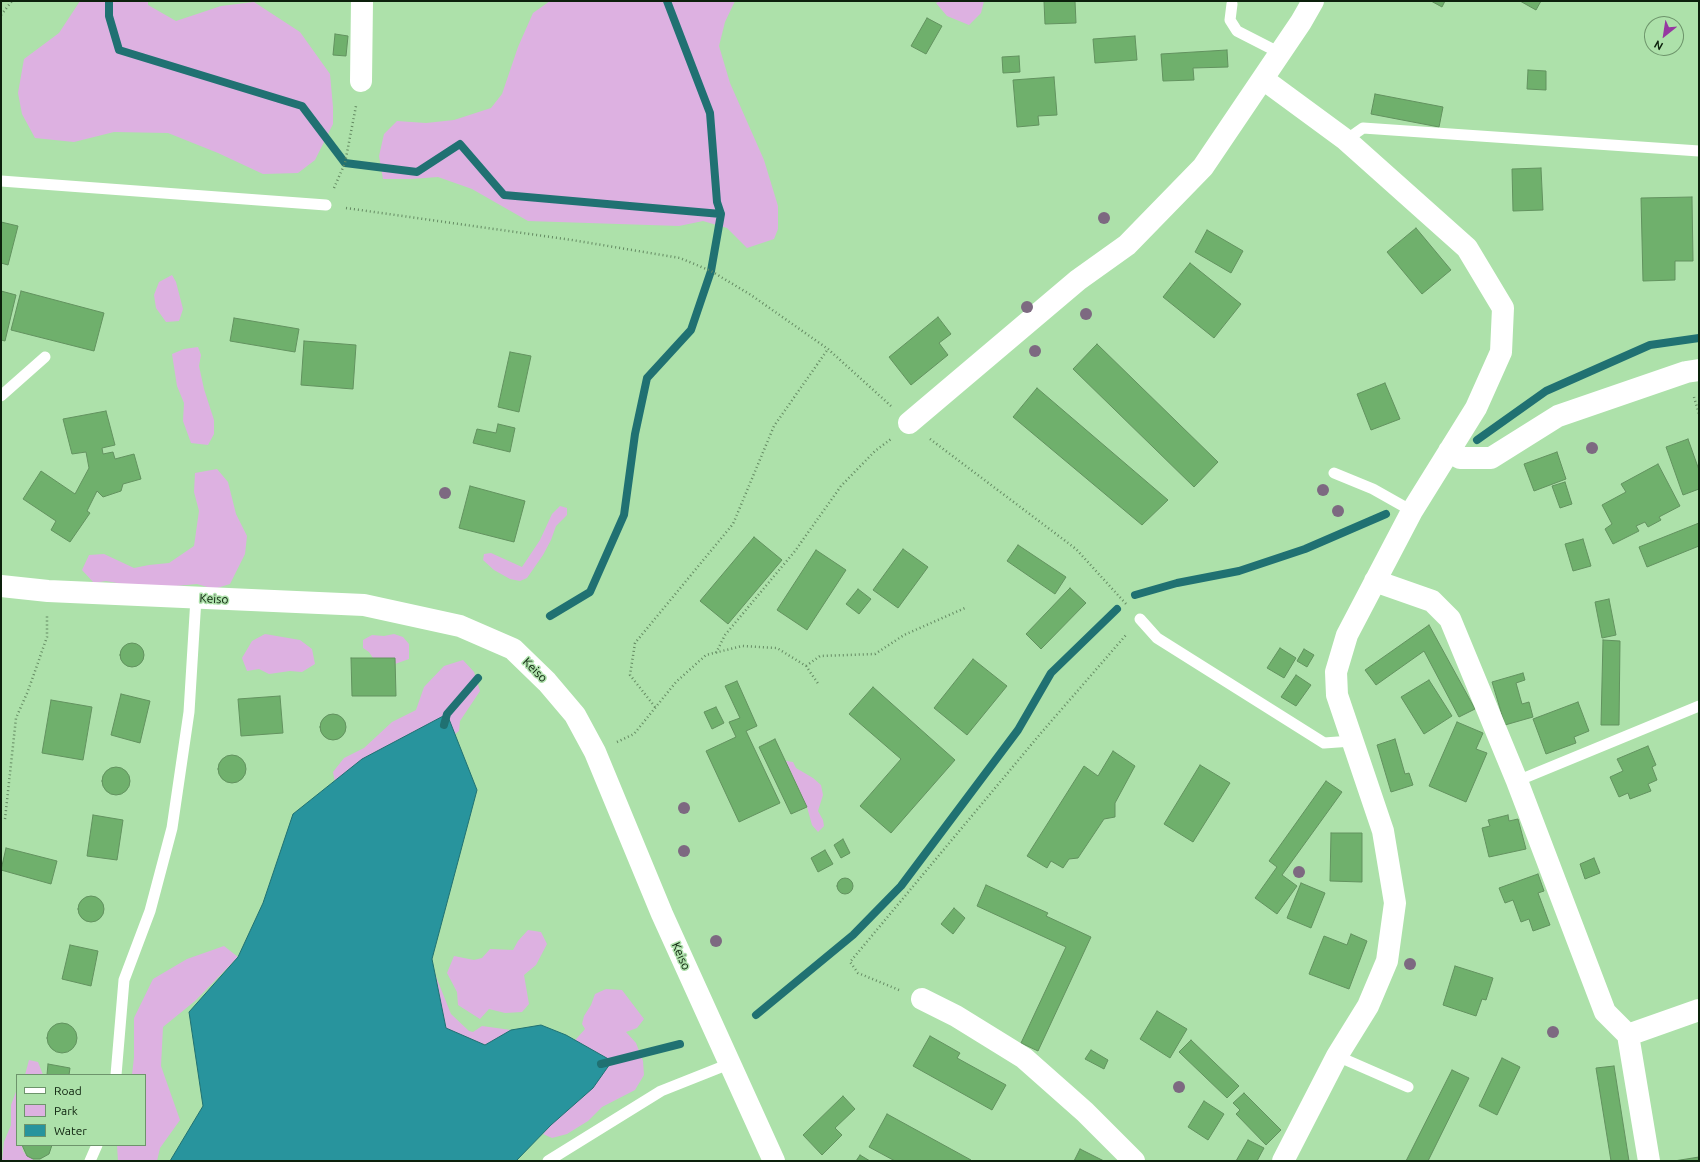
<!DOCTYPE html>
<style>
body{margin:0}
#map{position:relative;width:1700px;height:1162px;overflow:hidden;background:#ade1aa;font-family:Ubuntu,sans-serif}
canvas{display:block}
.frame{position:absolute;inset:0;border:2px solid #0c200c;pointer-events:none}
.legend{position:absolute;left:16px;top:1074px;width:130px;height:72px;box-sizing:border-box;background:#ade1aa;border:1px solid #6d946b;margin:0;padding:5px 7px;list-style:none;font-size:12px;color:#0c200c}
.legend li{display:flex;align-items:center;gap:8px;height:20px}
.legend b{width:20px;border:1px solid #6d946b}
.north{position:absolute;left:1644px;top:16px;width:40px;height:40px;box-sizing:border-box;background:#ade1aa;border:1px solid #6d946b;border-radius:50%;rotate:210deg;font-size:11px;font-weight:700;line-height:16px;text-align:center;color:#0c200c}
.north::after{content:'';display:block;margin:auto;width:14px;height:18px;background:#9638a1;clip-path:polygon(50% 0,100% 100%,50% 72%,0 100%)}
</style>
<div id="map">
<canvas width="1700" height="1162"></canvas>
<div class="frame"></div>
<ul class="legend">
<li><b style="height:5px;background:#fff"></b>Road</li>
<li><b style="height:11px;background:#ddb1e1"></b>Park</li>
<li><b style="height:11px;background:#28949d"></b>Water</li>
</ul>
<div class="north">N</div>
</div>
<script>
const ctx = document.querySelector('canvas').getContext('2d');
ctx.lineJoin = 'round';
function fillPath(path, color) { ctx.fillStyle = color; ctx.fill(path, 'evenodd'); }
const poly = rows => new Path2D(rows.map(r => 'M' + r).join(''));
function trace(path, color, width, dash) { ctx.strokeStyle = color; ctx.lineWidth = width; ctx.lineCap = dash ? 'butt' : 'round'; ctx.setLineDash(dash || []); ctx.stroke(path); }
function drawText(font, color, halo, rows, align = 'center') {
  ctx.font = font + ' Ubuntu,sans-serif'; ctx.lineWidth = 3; ctx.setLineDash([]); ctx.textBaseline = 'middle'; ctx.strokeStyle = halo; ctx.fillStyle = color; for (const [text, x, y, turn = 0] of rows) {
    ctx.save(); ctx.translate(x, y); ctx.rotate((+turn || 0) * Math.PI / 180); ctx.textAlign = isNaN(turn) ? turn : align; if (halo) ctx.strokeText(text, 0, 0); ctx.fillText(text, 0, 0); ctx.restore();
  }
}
fillPath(poly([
 [80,1,148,1,148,5,176,21,221,6,254,2,300,32,330,74,333,107,333,124,315,160,298,173,263,174,218,153,168,133,114,132,74,142,35,138,22,114,18,93,24,59,59,33],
 [550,1,735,1,725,22,719,46,730,83,764,160,778,206,778,229,774,239,747,248,727,228,703,221,679,226,528,221,472,189,438,177,411,179,383,179,379,156,384,134,397,121,426,123,454,120,491,108,502,94,518,47,533,13],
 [940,1,984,1,981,13,969,25,947,16,936,3],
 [172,275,176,282,183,309,179,321,166,322,156,308,154,295,159,282],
 [198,347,201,355,199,366,204,389,214,420,214,434,208,445,191,443,183,421,184,403,177,386,172,354,184,349],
 [217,469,228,482,236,514,247,536,245,554,230,584,214,589,197,584,166,587,133,586,106,581,94,583,82,570,89,555,104,554,134,568,149,565,169,563,194,546,199,511,194,492,195,473],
 [560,506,567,508,567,515,556,526,551,540,543,555,527,578,520,581,510,579,494,570,483,560,484,554,491,553,522,567,540,540,552,514],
 [265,634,300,640,312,649,315,664,302,672,290,671,269,674,259,669,247,671,242,658,252,641],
 [394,634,403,637,409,644,409,659,395,664,395,658,373,658,369,652,363,648,363,640,372,635,384,636],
 [463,660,474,672,480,691,460,721,459,731,450,738,336,788,333,772,344,758,364,748,392,722,416,710,424,687,444,666],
 [786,761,793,762,796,768,813,778,821,785,823,795,818,811,823,820,824,826,818,832,812,825,807,807],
 [528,930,541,932,547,944,536,965,524,975,529,1004,522,1012,505,1013,489,1009,480,1019,458,1005,457,992,447,973,454,956,474,960,482,958,490,949,513,950,518,941],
 [224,946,238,957,195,1001,163,1027,161,1066,180,1120,160,1148,157,1161,118,1161,117,1145,145,1145,145,1075,132,1075,134,1057,134,1018,153,979,187,959],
 [435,974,451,1014,469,1031,473,1032,482,1026,511,1030,512,1048,456,1062,423,979],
 [606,989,622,990,644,1019,637,1028,626,1032,636,1043,643,1061,644,1075,635,1090,602,1107,588,1121,567,1134,552,1138,543,1134,551,1125,570,1046,585,1029,582,1024,584,1016,591,1005,595,994],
 [29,1060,38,1062,43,1075,25,1075],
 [17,1089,17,1145,22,1145,23,1151,27,1156,33,1159,33,1161,2,1161,4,1142,11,1125,11,1105]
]), '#ddb1e1');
const water = poly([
 [447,714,477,790,432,959,446,1028,485,1045,511,1030,541,1025,566,1035,612,1061,593,1088,551,1125,516,1161,170,1161,203,1106,189,1012,238,957,263,903,293,814,362,759,447,714]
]);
fillPath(water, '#28949d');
trace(water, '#207172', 1);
trace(poly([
 [109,1,109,16,119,50,302,106,345,163,417,172,460,144,504,195,721,214],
 [1477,440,1546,391,1650,345,1699,338],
 [1135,595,1177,583,1239,571,1305,549,1386,514],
 [550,616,590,592,624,515,635,434,647,378,691,330,711,271,721,214,717,202,710,113,667,1],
 [444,725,447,714,478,678],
 [756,1015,853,935,901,886,1018,730,1051,673,1117,609],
 [601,1064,680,1044]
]), '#207172', 8);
const building = poly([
 [1044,1,1075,1,1076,23,1045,24,1044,1],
 [1431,1,1445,1,1442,7,1431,1],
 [1520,1,1541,1,1536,10,1520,1],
 [927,18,942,26,926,54,911,46,927,18],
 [335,34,348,36,346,56,333,55,335,34],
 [1135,36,1137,60,1095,63,1093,39,1135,36],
 [1227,50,1228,67,1193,68,1194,80,1163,81,1161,54,1227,50],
 [1019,56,1020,72,1003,73,1002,57,1019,56],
 [1528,70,1546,71,1546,90,1527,89,1528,70],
 [1054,77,1057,115,1038,116,1039,125,1017,127,1013,80,1054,77],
 [1375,94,1443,107,1439,127,1371,114,1375,94],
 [1541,168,1543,210,1513,211,1512,169,1541,168],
 [1692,197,1693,261,1675,261,1675,280,1643,281,1641,198,1692,197],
 [1,222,18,226,8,265,1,263,1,222],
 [1416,228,1451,270,1422,294,1387,252,1416,228],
 [1207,230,1243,251,1231,273,1195,252,1207,230],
 [1190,263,1241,304,1214,338,1163,297,1190,263],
 [1,291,16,295,5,341,1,340,1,291],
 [21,291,104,313,94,351,11,330,21,291],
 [938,317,951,334,939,343,948,355,911,385,889,357,938,317],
 [234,318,299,329,295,352,230,341,234,318],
 [304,341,356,345,353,389,301,385,304,341],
 [1097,344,1218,462,1194,487,1073,369,1097,344],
 [510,352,531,356,519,412,498,407,510,352],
 [1385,383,1400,419,1371,430,1357,394,1385,383],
 [1037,388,1168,500,1142,525,1013,417,1037,388],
 [106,411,115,445,102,448,103,454,113,452,115,459,134,454,141,479,123,484,121,491,103,497,97,491,87,511,90,513,70,542,51,530,56,521,23,499,41,471,75,494,89,468,86,452,72,454,63,419,106,411],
 [498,424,515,428,510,452,473,443,477,429,496,433,498,424],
 [1688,439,1699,470,1699,489,1683,495,1666,447,1688,439],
 [1557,452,1566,479,1534,491,1524,464,1557,452],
 [1658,464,1680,506,1659,517,1661,520,1648,527,1645,522,1636,526,1639,531,1613,544,1605,529,1612,524,1602,505,1626,492,1621,484,1658,464],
 [1565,482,1572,504,1560,508,1552,486,1565,482],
 [470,486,525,501,514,542,459,528,470,486],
 [1699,523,1699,546,1647,567,1639,547,1699,523],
 [754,537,782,560,728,624,700,601,754,537],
 [1583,539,1591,566,1573,571,1565,544,1583,539],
 [1018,545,1066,577,1055,594,1007,561,1018,545],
 [903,549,928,567,898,608,873,590,903,549],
 [816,550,846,570,807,630,777,610,816,550],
 [1070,588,1086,603,1041,649,1026,634,1070,588],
 [858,589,871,599,859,614,846,604,858,589],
 [1609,599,1616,635,1602,638,1595,602,1609,599],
 [1429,625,1475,709,1459,717,1424,651,1376,685,1365,670,1429,625],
 [1603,640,1620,641,1619,725,1601,725,1603,640],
 '120 655a12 12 0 1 1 24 0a12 12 0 1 1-24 0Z',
 [1280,648,1296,658,1284,678,1267,668,1280,648],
 [1304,649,1314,655,1307,667,1297,661,1304,649],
 [351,658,395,658,396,696,352,696,351,658],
 [973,659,1007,686,967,735,934,708,973,659],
 [1523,673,1525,680,1516,683,1522,704,1529,702,1533,717,1505,725,1492,682,1523,673],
 [1296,675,1311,685,1296,706,1281,697,1296,675],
 [1429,680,1452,716,1424,734,1401,697,1429,680],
 [737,681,757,726,746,731,780,803,739,822,706,751,736,737,729,722,740,718,725,686,737,681],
 [873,687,955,760,891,833,860,806,901,759,849,714,873,687],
 [121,694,150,701,140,743,111,735,121,694],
 [280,696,283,733,241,736,238,699,280,696],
 [51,700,92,707,83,760,42,753,51,700],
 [1578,702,1589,731,1574,737,1576,743,1546,754,1533,719,1578,702],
 [716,707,724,723,712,729,704,712,716,707],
 '320 727a13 13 0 1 1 26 0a13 13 0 1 1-26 0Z',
 [1457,722,1483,733,1476,749,1487,753,1466,802,1429,786,1457,722],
 [775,739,807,807,791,814,759,747,775,739],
 [1395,739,1405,774,1409,773,1413,785,1391,792,1377,745,1395,739],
 [1648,746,1656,765,1652,767,1657,780,1648,784,1651,791,1630,799,1628,793,1619,797,1610,777,1623,771,1617,759,1648,746],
 [1113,751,1135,766,1115,803,1115,817,1104,819,1078,858,1069,859,1063,868,1051,861,1047,868,1027,856,1084,766,1098,776,1113,751],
 '218 769a14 14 0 1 1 28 0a14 14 0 1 1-28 0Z',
 [1200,765,1230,783,1193,842,1164,824,1200,765],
 '102 781a14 14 0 1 1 28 0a14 14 0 1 1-28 0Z',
 [1326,781,1342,792,1282,875,1297,886,1277,914,1255,898,1277,867,1269,861,1326,781],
 [93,815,123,820,117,860,87,856,93,815],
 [1508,815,1509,821,1518,819,1526,849,1489,857,1482,828,1490,826,1488,820,1508,815],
 [1331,833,1362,833,1362,882,1330,881,1331,833],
 [843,839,850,853,841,858,834,845,843,839],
 [6,848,57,861,51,884,1,870,6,848],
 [825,850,833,864,818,872,811,858,825,850],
 [1594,858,1600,873,1585,879,1580,864,1594,858],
 [1538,874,1544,891,1538,893,1550,925,1533,931,1529,919,1521,922,1513,900,1505,903,1499,888,1538,874],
 '837 886a8 8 0 1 1 16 0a8 8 0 1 1-16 0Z',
 [1301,883,1325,893,1311,928,1287,918,1301,883],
 [986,885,1048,913,1046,916,1091,937,1038,1051,1021,1043,1066,947,977,906,986,885],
 '78 909a13 13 0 1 1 26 0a13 13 0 1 1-26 0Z',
 [954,908,965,918,953,934,941,924,954,908],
 [1351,934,1367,941,1349,989,1309,974,1324,936,1347,945,1351,934],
 [70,945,98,951,91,986,62,979,70,945],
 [1455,966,1493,978,1486,1000,1482,999,1476,1016,1443,1005,1455,966],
 [1157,1011,1187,1029,1170,1058,1140,1039,1157,1011],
 '47 1038a15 15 0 1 1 30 0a15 15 0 1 1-30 0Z',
 [930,1036,960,1053,957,1058,1006,1085,992,1110,913,1066,930,1036],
 [1191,1040,1239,1086,1227,1098,1179,1052,1191,1040],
 [1091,1050,1108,1060,1104,1069,1085,1059,1091,1050],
 [1502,1058,1520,1067,1497,1115,1479,1106,1502,1058],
 [48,1064,70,1068,69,1075,47,1075,48,1064],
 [1614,1066,1629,1161,1611,1161,1596,1068,1614,1066],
 [1452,1070,1469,1078,1428,1161,1406,1161,1452,1070],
 [1244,1093,1281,1130,1266,1145,1236,1114,1240,1110,1233,1103,1244,1093],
 [843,1096,855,1109,835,1128,842,1135,822,1155,803,1135,843,1096],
 [1204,1101,1224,1114,1208,1140,1188,1127,1204,1101],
 [887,1114,971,1160,971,1161,895,1161,869,1147,887,1114],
 [1248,1140,1264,1148,1257,1161,1236,1161,1248,1140],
 [22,1145,52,1145,49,1154,40,1159,33,1159,27,1156,22,1145],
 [1080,1149,1104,1161,1074,1161,1080,1149],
 [860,1155,870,1161,856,1161,860,1155],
 [1699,1157,1699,1161,1674,1161,1699,1157]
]);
fillPath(building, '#6fb06c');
trace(building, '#62925f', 1);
trace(poly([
 [1,15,12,1],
 [334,188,345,163,356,106],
 [346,208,572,240,680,258,711,271,751,295,828,349,891,406],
 [1694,397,1699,414],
 [930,439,1076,549,1127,605],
 [716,653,725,635,795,551,841,486,875,451,891,439],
 [806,666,820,656,875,654,904,635,965,608],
 [655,707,630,675,635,643,733,524,774,426,828,349],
 [617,742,634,734,676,682,706,655,742,646,777,648,806,666,819,685],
 [5,819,16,718,28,691,47,637,47,616],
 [899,990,858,973,850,962,1041,733,1126,635]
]), '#648a62', 2.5, [1, 3]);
trace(poly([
 [1232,4,1230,20,1237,31,1280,53],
 [1346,140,1363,128,1699,151],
 [1,181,326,205],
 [1,396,45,357],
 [1334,473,1373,489,1412,511],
 [1140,619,1157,638,1324,743,1352,741],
 [1517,781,1699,706],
 [1337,1056,1408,1087],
 [116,1075,124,980,150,911,172,828,189,712,196,598],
 [90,1161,97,1145],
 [548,1161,661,1091,729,1064]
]), '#fff', 11);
trace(poly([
 [1263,79,1346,140,1467,248,1503,308,1501,352,1476,408,1412,511,1347,635,1336,672,1337,695,1383,831,1395,903,1387,961,1368,1006,1337,1056,1283,1161],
 [361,81,362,1],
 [909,423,1078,280,1127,245,1203,167,1301,22,1313,1],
 [1449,451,1460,458,1491,458,1558,416,1686,372,1699,370],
 [1375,581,1432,601,1450,619,1517,781,1605,1012,1628,1035,1649,1161],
 [922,999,956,1016,1024,1058,1085,1112,1134,1161],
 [1628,1035,1699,1010]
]), '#fff', 22);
trace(poly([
 [1,586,48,591,364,605,460,626,513,649,547,682,575,715,595,752,662,914,774,1161]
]), '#fff', 22);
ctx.fillStyle = '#7d6981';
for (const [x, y] of [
 [1104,218],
 [1027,307],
 [1086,314],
 [1035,351],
 [1592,448],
 [1323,490],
 [445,493],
 [1338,511],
 [684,808],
 [684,851],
 [1299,872],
 [716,941],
 [1410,964],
 [1553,1032],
 [1179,1087]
]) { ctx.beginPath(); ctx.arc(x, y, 6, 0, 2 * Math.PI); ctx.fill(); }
drawText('12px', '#0c200c', '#ade1aa', [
 ["Keiso",214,599,3],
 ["Keiso",535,670,45],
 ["Keiso",681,956,66]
]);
</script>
